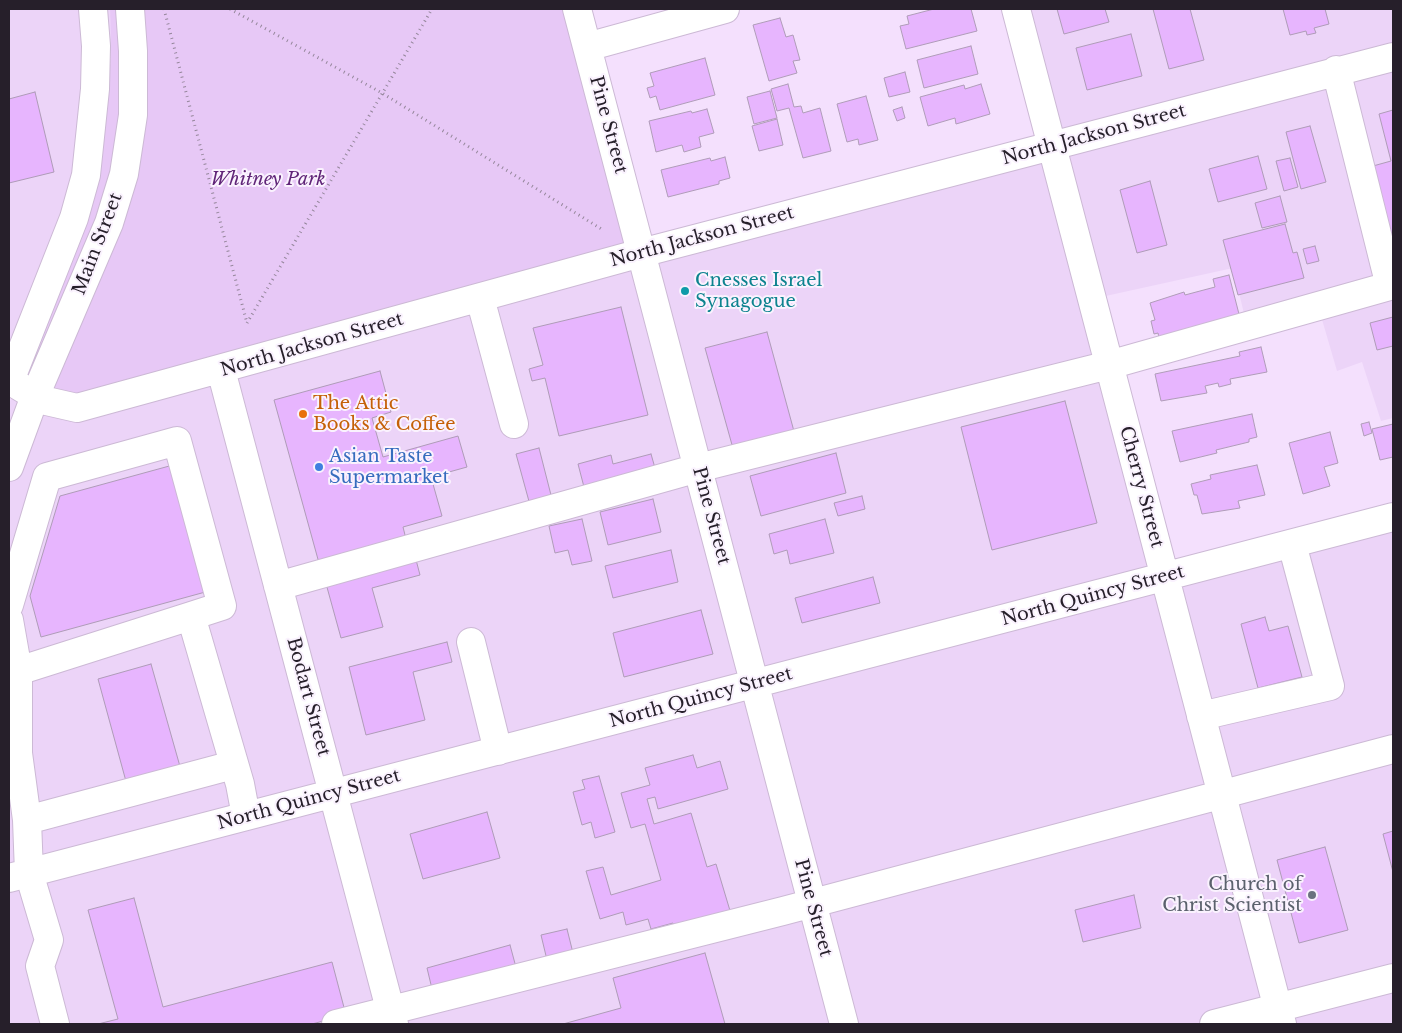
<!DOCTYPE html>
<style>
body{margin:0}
#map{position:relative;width:1402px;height:1033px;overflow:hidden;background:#f4e0fd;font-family:"Libre Baskerville",serif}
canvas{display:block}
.frame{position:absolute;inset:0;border:10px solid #261f2a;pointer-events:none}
</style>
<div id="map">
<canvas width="1402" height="1033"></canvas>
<div class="frame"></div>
</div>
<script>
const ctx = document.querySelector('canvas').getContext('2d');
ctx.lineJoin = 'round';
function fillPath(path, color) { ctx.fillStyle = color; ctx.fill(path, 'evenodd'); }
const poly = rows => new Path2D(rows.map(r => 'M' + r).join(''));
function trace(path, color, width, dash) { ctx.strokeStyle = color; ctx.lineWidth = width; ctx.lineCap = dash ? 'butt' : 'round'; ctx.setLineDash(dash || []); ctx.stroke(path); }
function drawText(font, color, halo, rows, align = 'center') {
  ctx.font = font + ' "Libre Baskerville",serif'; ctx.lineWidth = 4; ctx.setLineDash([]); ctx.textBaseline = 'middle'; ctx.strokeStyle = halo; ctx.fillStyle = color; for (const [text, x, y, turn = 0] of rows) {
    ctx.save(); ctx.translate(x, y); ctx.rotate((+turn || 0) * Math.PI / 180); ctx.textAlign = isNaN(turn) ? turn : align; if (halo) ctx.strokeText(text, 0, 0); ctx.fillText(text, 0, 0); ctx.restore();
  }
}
fillPath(poly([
 [9,9,110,9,111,51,107,109,98,166,16,384,1052,146,1016,9,1393,9,1393,418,1381,421,1362,362,1337,371,1321,316,1247,326,1233,268,1092,299,1165,577,1393,517,1393,1024,9,1024,9,404,16,385,9,379]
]), '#ecd4f8');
fillPath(poly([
 [110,9,577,9,641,253,77,408,16,385,98,166,107,109,111,51]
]), '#e7c8f6');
const building = poly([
 [934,9,971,9,977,31,906,49,900,26,909,24,907,16,934,9],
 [1057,9,1105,9,1109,22,1064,34,1057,9],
 [1153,9,1190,9,1204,60,1169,69,1153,9],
 [1283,9,1325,9,1329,24,1314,28,1316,33,1307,35,1306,31,1290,35,1283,9],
 [780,18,786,37,793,35,800,60,793,61,797,73,769,81,753,25,780,18],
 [1131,34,1142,76,1087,90,1076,48,1131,34],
 [971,46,978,74,924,88,917,60,971,46],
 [705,58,715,95,660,110,656,96,650,98,647,88,654,86,650,73,705,58],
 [905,72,910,92,889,97,884,78,905,72],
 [788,84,794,107,801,106,803,113,820,108,831,151,803,158,789,108,777,111,771,89,788,84],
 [981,84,990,114,956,124,955,118,928,126,920,97,964,85,965,89,981,84],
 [770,91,777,118,754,124,747,97,770,91],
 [35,92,54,172,9,183,9,99,35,92],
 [866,96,878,140,859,145,858,139,847,142,837,104,866,96],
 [902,107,905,118,897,121,893,110,902,107],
 [707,109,714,133,699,137,701,147,684,152,682,145,656,152,649,121,691,111,692,113,707,109],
 [1393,110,1393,241,1392,241,1373,166,1391,161,1379,114,1393,110],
 [777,119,783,145,759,151,752,126,777,119],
 [1310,126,1326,182,1301,189,1286,132,1310,126],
 [1258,156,1267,189,1218,202,1209,169,1258,156],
 [725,157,730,178,719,181,719,184,668,197,661,170,710,158,711,161,725,157],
 [1290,158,1298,187,1284,191,1276,161,1290,158],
 [1150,181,1167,245,1137,253,1120,190,1150,181],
 [1280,196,1287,222,1262,228,1255,203,1280,196],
 [1285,224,1293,253,1297,252,1304,278,1238,295,1223,240,1285,224],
 [1315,246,1319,261,1307,264,1303,249,1315,246],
 [1229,275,1240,318,1224,319,1159,338,1158,333,1154,334,1151,321,1155,320,1150,303,1184,292,1185,295,1215,287,1213,279,1229,275],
 [621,307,648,415,559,436,545,378,532,381,529,369,543,365,533,328,621,307],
 [1393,317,1393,346,1377,350,1370,323,1393,317],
 [767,332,795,435,734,452,705,348,767,332],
 [1261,347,1267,372,1230,379,1231,384,1219,387,1218,383,1205,386,1207,393,1161,401,1155,374,1240,356,1239,352,1261,347],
 [380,371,391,412,372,418,383,457,458,436,467,467,431,477,442,516,403,527,406,539,319,563,274,400,380,371],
 [1065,401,1097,523,992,550,961,427,1065,401],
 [1252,414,1257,437,1249,439,1249,442,1216,450,1217,453,1180,462,1172,431,1252,414],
 [1369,422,1372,433,1364,436,1361,424,1369,422],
 [1393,424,1393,457,1380,460,1372,429,1393,424],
 [1330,432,1338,463,1324,467,1330,486,1303,494,1289,443,1330,432],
 [539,448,552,499,530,505,516,454,539,448],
 [836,453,846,493,761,516,750,476,836,453],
 [651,454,655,468,584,487,578,464,611,455,613,464,651,454],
 [173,465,209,591,41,637,30,596,60,496,173,465],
 [1257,465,1265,495,1238,501,1240,508,1202,514,1197,495,1194,495,1191,484,1211,479,1210,475,1257,465],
 [862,496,865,509,838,516,834,503,862,496],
 [653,499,661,532,608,545,600,512,653,499],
 [582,519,592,561,572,565,568,550,555,553,549,526,582,519],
 [825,519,834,553,790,564,787,550,774,554,769,534,825,519],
 [671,550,678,582,613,598,605,566,671,550],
 [415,556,420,575,372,588,383,627,341,638,325,580,415,556],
 [873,577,880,603,802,623,795,598,873,577],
 [701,610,713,654,624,677,613,633,701,610],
 [1265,617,1269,631,1288,626,1302,677,1258,688,1241,624,1265,617],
 [447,642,452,662,413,672,425,720,366,735,349,667,447,642],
 [151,664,181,770,127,785,98,679,151,664],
 [693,755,697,768,720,761,728,789,658,809,655,797,647,799,654,824,691,813,707,867,716,864,731,914,675,930,673,923,651,929,648,919,626,925,623,912,600,919,586,871,603,867,611,895,661,880,645,824,631,828,621,793,650,785,645,768,693,755],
 [599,776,615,832,595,838,591,822,582,825,573,792,585,789,582,780,599,776],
 [487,812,500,858,423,879,410,834,487,812],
 [1393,831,1393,872,1383,834,1393,831],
 [1325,847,1348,930,1299,943,1277,860,1325,847],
 [1134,895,1141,928,1083,942,1075,910,1134,895],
 [134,898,163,1007,332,962,346,1015,312,1024,98,1024,118,1019,88,910,134,898],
 [567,929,573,953,547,960,541,935,567,929],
 [510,945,517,971,433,993,427,968,510,945],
 [705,953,725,1024,563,1024,621,1008,613,978,705,953]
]);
fillPath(building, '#e7b5fe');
trace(building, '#af9cb8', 1);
const minor = poly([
 [577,9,844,1024],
 [1016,9,1282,1024],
 [587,47,725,9],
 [1336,70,1390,286],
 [480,298,514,424],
 [221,370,394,1024],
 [14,383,42,400,77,408,641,253,1393,57],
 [278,586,698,468,1109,365,1393,285],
 [9,605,47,477,177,441,222,606,191,616],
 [9,620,18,671],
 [471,642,498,751],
 [1201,716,1330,686,1292,544],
 [27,820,233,765],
 [9,878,1393,517],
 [55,1024,40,966,49,940,29,873,27,820,18,753,18,671,191,616,240,784,246,816],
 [336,1024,783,911,1393,749]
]);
const major = poly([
 [9,383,74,218,86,175,95,89,96,46,93,9],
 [9,467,35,396,109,223,124,174,133,115,133,51,130,9],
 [1214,1024,1393,978]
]);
trace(minor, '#ccb9d5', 30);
trace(major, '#ccb9d5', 30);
trace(poly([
 [164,9,247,323],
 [230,9,382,93,603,230],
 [247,323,432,9]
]), '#95879b', 3, [1, 4]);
trace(minor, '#fff', 28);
trace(major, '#fff', 28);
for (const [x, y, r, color] of [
 [685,291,5,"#0f9aa8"],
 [303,414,5,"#e8710a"],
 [319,467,5,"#3f7fe0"],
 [1312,895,5,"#6b7280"]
]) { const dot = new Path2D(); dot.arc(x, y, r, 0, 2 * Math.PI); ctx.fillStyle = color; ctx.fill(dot); trace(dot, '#faf2fe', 2); }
drawText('18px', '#261f2a', '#faf2fe', [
 ["Pine Street",608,125,75],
 ["North Jackson Street",1094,135,-15],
 ["North Jackson Street",702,237,-15],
 ["Main Street",98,244,-69],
 ["North Jackson Street",312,345,-16],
 ["Cherry Street",1141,487,75],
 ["Pine Street",711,516,75],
 ["North Quincy Street",1093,596,-15],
 ["Bodart Street",308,697,75],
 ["North Quincy Street",701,698,-15],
 ["North Quincy Street",309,800,-15],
 ["Pine Street",813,908,75]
]);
drawText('italic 18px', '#602578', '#faf2fe', [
 ["Whitney Park",268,180]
]);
drawText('18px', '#0d838f', '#faf2fe', [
 ["Cnesses Israel",695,281],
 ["Synagogue",695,302]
], 'left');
drawText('18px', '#c56008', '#faf2fe', [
 ["The Attic",313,404],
 ["Books & Coffee",313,425]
], 'left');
drawText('18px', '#366cbe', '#faf2fe', [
 ["Asian Taste",329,457],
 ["Supermarket",329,478]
], 'left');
drawText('18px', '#5b616d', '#faf2fe', [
 ["Church of",1302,885],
 ["Christ Scientist",1302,906]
], 'right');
</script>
